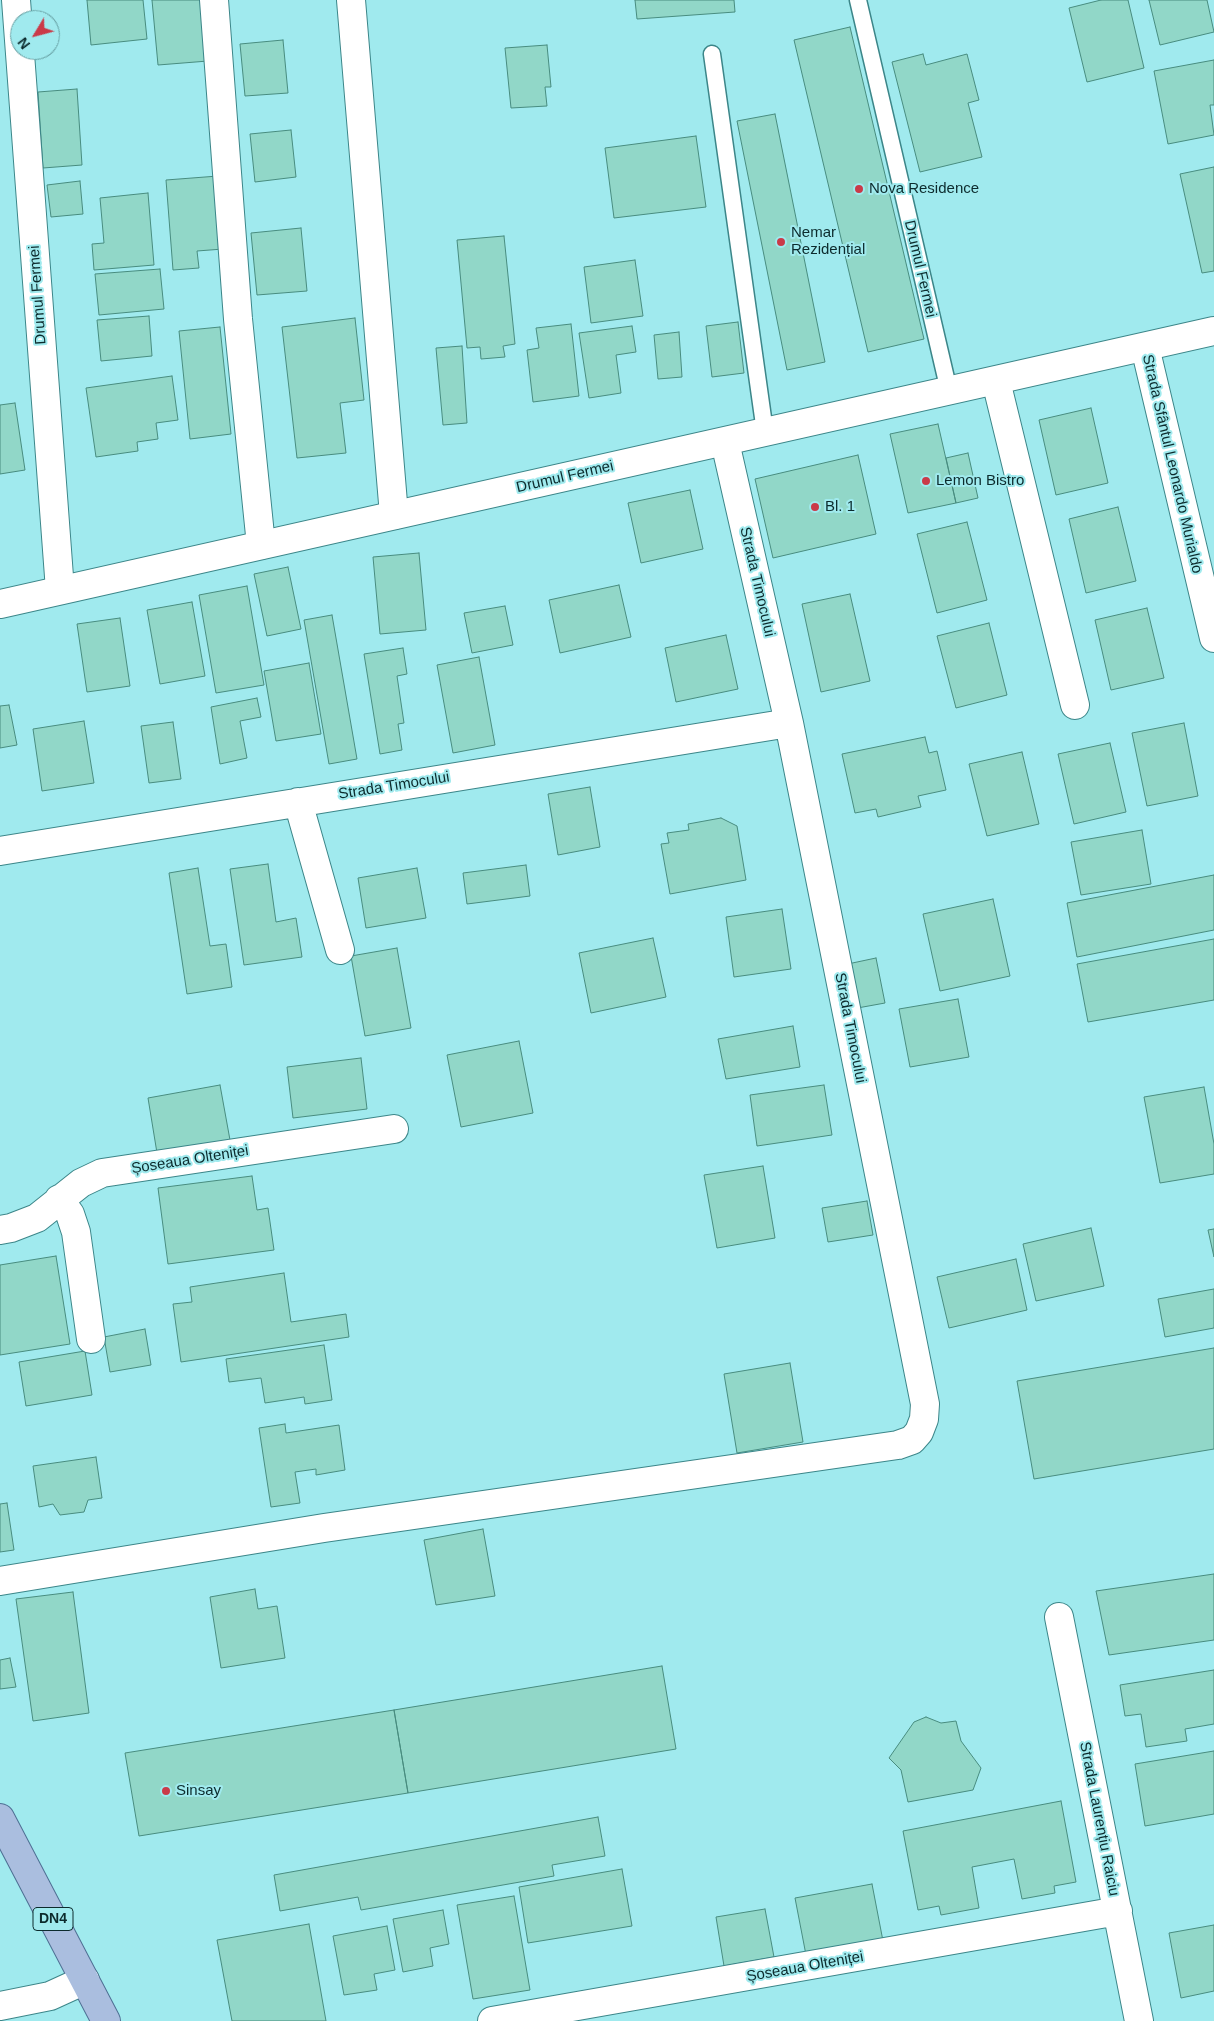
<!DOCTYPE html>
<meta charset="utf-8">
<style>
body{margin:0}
#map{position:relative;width:1214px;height:2021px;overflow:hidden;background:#a0eaee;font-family:Arial,sans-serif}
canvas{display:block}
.north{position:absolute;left:10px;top:10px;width:50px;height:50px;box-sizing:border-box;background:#a0eaee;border:1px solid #659ea1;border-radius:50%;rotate:233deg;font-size:14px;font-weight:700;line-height:20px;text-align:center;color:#0c2b2d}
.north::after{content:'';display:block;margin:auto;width:18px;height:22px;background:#ca3a48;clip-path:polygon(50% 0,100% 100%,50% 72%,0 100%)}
</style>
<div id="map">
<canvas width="1214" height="2021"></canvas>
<div class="north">N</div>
</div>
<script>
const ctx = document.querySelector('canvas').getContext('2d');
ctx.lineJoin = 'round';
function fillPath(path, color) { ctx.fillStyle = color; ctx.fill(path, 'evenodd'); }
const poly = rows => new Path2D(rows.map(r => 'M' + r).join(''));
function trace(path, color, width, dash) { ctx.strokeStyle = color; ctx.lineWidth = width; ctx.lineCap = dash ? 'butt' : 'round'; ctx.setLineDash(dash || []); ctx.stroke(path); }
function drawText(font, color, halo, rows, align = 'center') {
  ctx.font = font + ' Arial,sans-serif'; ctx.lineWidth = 4; ctx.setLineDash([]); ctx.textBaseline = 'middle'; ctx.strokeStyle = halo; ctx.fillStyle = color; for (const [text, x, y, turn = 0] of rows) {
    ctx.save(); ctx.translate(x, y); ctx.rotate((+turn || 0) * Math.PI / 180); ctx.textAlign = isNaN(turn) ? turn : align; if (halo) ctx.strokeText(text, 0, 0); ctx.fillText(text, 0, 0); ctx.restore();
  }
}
const building = poly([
 [87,0,143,0,147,39,91,45,87,0],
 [152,0,202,0,208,61,158,65,152,0],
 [635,0,734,0,735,12,637,19,635,0],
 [1101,0,1128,0,1144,68,1087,82,1069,8,1101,0],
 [1149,0,1207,0,1214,32,1160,45,1149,0],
 [850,27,924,339,868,352,794,40,850,27],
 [283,40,288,93,245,96,240,44,283,40],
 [547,45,551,87,545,87,547,106,511,108,505,48,547,45],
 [923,54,926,65,967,54,979,100,968,103,982,157,920,172,892,62,923,54],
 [1214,60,1214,105,1210,105,1214,135,1168,144,1154,71,1214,60],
 [77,89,82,165,43,168,38,92,77,89],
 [775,114,825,362,787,370,737,121,775,114],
 [291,130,296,177,255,182,250,134,291,130],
 [696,136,706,207,614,218,605,148,696,136],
 [1214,167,1214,271,1202,273,1180,174,1214,167],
 [218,176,223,249,197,251,199,268,173,270,166,180,218,176],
 [80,181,83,214,51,217,47,185,80,181],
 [148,193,154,265,94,270,92,244,104,243,100,198,148,193],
 [301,228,307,291,257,295,251,233,301,228],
 [504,236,515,344,503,346,505,357,481,359,480,347,467,348,457,240,504,236],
 [635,260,643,316,591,323,584,267,635,260],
 [160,269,164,309,99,315,95,274,160,269],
 [149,316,152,356,101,361,97,320,149,316],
 [355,318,364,400,340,403,346,453,297,458,282,327,355,318],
 [738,322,744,373,712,377,706,326,738,322],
 [571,324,579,396,533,402,527,350,539,348,536,328,571,324],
 [632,326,636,352,616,355,621,393,589,398,579,333,632,326],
 [220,327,231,434,190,439,179,331,220,327],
 [679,332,682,377,658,379,654,335,679,332],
 [462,346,467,423,443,425,436,348,462,346],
 [172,376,178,420,156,423,158,439,137,442,138,451,96,457,86,388,172,376],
 [15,403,25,470,0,474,0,405,15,403],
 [1091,408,1108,483,1056,495,1039,420,1091,408],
 [938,424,956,503,908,513,890,434,938,424],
 [968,453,978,498,956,503,946,458,968,453],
 [858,455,876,534,773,558,755,479,858,455],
 [690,490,703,549,641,563,628,503,690,490],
 [1118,507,1136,581,1086,593,1069,519,1118,507],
 [967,522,987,600,937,613,917,534,967,522],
 [419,553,426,630,380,634,373,557,419,553],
 [288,567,301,629,267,636,254,574,288,567],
 [619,585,631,637,560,653,549,600,619,585],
 [247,586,264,685,216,693,199,595,247,586],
 [850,594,870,681,821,692,802,604,850,594],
 [192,602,205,676,160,684,147,610,192,602],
 [505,606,513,645,472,653,464,613,505,606],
 [1147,608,1164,678,1111,690,1095,620,1147,608],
 [332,615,357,759,329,764,304,620,332,615],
 [120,618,130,686,87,692,77,624,120,618],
 [989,623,1007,695,956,708,937,636,989,623],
 [726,635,738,689,676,702,665,648,726,635],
 [403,648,407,674,397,676,404,723,398,724,402,750,380,754,364,654,403,648],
 [479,657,495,745,453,753,437,665,479,657],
 [309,663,321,734,276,741,264,671,309,663],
 [257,698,261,717,240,721,247,758,220,764,211,707,257,698],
 [9,705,17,745,0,748,0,706,9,705],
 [84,721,94,783,42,791,33,729,84,721],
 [173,722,181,779,149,783,141,726,173,722],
 [1184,723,1198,796,1147,806,1132,733,1184,723],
 [925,737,929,753,937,751,946,790,918,796,921,807,878,817,876,809,855,813,842,754,925,737],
 [1110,743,1126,812,1074,824,1058,754,1110,743],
 [1022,752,1039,824,987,836,969,764,1022,752],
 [590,787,600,847,558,855,548,794,590,787],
 [721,818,737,826,746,880,670,894,661,844,669,843,667,833,689,830,688,824,721,818],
 [1142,830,1151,884,1081,895,1071,842,1142,830],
 [268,864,276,922,296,918,302,957,244,965,230,869,268,864],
 [526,865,530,896,467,904,463,873,526,865],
 [198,868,210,946,226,944,232,987,187,994,169,873,198,868],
 [417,868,426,918,366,928,358,878,417,868],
 [1214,875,1214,930,1077,957,1067,903,1214,875],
 [993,899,1010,976,940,991,923,914,993,899],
 [782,909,791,969,734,977,726,917,782,909],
 [653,938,666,997,591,1013,579,953,653,938],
 [1214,939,1214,1000,1088,1022,1077,964,1214,939],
 [397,948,411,1028,365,1036,351,956,397,948],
 [876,958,885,1003,852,1009,843,965,876,958],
 [958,999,969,1057,910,1067,899,1009,958,999],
 [793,1026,800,1067,726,1079,718,1039,793,1026],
 [519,1041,533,1113,461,1127,447,1055,519,1041],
 [361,1058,367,1109,293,1118,287,1067,361,1058],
 [220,1085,230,1140,157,1153,148,1098,220,1085],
 [824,1085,832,1135,757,1146,750,1095,824,1085],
 [1204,1087,1214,1144,1214,1174,1160,1183,1144,1097,1204,1087],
 [763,1166,775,1238,717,1248,704,1175,763,1166],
 [252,1176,257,1210,268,1208,274,1250,168,1264,158,1188,252,1176],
 [867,1201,873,1235,828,1242,822,1208,867,1201],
 [1091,1228,1104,1286,1036,1301,1023,1244,1091,1228],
 [1214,1229,1214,1257,1208,1230,1214,1229],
 [56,1256,70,1344,0,1355,0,1265,56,1256],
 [1016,1259,1027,1310,949,1328,937,1277,1016,1259],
 [284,1273,291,1322,346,1314,349,1337,181,1362,173,1304,192,1302,190,1287,284,1273],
 [1214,1289,1214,1328,1165,1337,1158,1299,1214,1289],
 [145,1329,151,1365,110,1372,104,1337,145,1329],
 [324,1345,332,1400,305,1404,304,1397,265,1403,261,1378,229,1382,226,1359,324,1345],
 [1214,1348,1214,1449,1034,1479,1017,1381,1214,1348],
 [85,1351,92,1395,26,1406,19,1362,85,1351],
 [790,1363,803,1442,737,1453,724,1374,790,1363],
 [285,1424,286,1433,339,1425,345,1470,316,1475,316,1469,295,1472,300,1503,271,1507,259,1428,285,1424],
 [96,1457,102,1498,88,1500,84,1512,60,1515,53,1504,39,1507,33,1466,96,1457],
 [7,1503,14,1550,0,1552,0,1504,7,1503],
 [483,1529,495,1596,436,1605,424,1540,483,1529],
 [1214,1574,1214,1640,1109,1655,1096,1591,1214,1574],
 [255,1589,258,1609,277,1606,285,1658,221,1668,210,1597,255,1589],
 [73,1592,89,1713,33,1721,16,1599,73,1592],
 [10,1658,16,1687,0,1689,0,1660,10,1658],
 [662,1666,676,1749,408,1793,394,1710,662,1666],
 [1214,1670,1214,1724,1185,1729,1187,1741,1146,1747,1141,1714,1125,1716,1120,1685,1214,1670],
 [394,1710,408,1793,139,1836,125,1753,394,1710],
 [926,1717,941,1723,956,1721,961,1741,981,1768,973,1790,908,1802,901,1770,889,1758,914,1722,926,1717],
 [1214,1751,1214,1814,1145,1826,1135,1764,1214,1751],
 [1061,1801,1076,1882,1054,1886,1055,1893,1022,1899,1014,1859,972,1867,979,1908,941,1915,939,1906,918,1910,903,1831,1061,1801],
 [598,1817,605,1856,552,1865,554,1876,361,1910,358,1897,280,1911,274,1875,598,1817],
 [622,1869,632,1926,528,1943,519,1887,622,1869],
 [872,1884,883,1941,806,1955,795,1898,872,1884],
 [514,1896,530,1990,473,1999,457,1905,514,1896],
 [765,1909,774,1957,724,1966,716,1917,765,1909],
 [443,1910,449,1944,430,1948,433,1966,403,1972,393,1919,443,1910],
 [309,1924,326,2021,232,2021,217,1940,309,1924],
 [1214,1925,1214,1991,1181,1998,1169,1933,1214,1925],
 [387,1926,395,1970,374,1974,377,1990,344,1995,333,1936,387,1926]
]);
fillPath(building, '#91d7c8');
trace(building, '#488c7f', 1);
const service = poly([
 [858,0,949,391],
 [712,54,765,432]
]);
const minor = poly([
 [16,0,60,590],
 [214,0,238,319,261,545],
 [351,0,394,515],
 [1145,347,1214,638],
 [996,381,1075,705],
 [298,802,340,950],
 [0,851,789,723],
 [59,1199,70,1214,76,1232,91,1339],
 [0,1230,11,1228,37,1218,81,1183,102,1173,394,1129],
 [0,1581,324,1528,898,1445,912,1440,919,1432,924,1419,925,1404,789,723,725,442],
 [1059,1617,1139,2021],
 [0,2006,50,1996,85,1980],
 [492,2021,1118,1911]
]);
const tertiary = poly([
 [0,604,1214,331]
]);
const primary = poly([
 [0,1818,106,2021]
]);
trace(service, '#3c8689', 19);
trace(minor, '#3c8689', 30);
trace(tertiary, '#3c8689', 30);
trace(primary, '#4e6f93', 30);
trace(service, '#fff', 16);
trace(minor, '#fff', 28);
trace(tertiary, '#fff', 28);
trace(primary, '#aabedf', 28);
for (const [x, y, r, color] of [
 [859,189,5,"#ca3a48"],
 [781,242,5,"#ca3a48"],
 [926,481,5,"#ca3a48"],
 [815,507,5,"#ca3a48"],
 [166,1791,5,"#ca3a48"]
]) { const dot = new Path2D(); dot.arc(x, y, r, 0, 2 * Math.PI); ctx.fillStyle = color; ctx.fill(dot); trace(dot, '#a0eaee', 2); }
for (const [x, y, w] of [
 [53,1919,40]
]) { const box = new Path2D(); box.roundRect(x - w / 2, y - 11.5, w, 23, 4); ctx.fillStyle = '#a0eaee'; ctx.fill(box); trace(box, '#0c2b2d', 1); }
drawText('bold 14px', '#0c2b2d', null, [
 ["DN4",53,1919]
]);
drawText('15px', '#0c2b2d', '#a0eaee', [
 ["Nova Residence",869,189],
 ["Nemar",791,233],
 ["Rezidențial",791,250],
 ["Lemon Bistro",936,481],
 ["Bl. 1",825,507],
 ["Sinsay",176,1791]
], 'left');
drawText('15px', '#0c2b2d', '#a0eaee', [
 ["Drumul Fermei",920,269,77],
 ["Drumul Fermei",38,295,-94],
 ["Strada Sfântul Leonardo Murialdo",1172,464,77],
 ["Drumul Fermei",565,477,-13],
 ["Strada Timocului",757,582,77],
 ["Strada Timocului",394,786,-9],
 ["Strada Timocului",850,1028,79],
 ["Șoseaua Olteniței",190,1160,-9],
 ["Strada Laurențiu Raiciu",1099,1819,79],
 ["Șoseaua Olteniței",805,1967,-10]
]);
</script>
